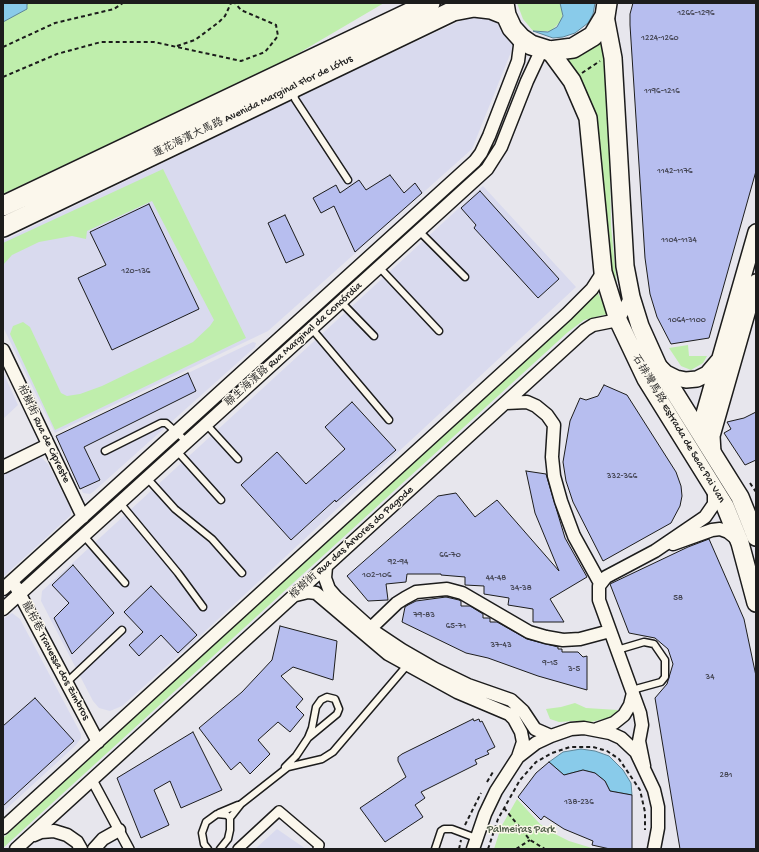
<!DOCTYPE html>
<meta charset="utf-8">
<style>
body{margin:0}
#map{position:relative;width:759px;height:852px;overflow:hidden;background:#e7e6ed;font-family:"Gochi Hand",sans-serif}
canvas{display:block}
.frame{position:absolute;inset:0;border:4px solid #1c1c1c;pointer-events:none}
</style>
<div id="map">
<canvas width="759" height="852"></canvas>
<div class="frame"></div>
</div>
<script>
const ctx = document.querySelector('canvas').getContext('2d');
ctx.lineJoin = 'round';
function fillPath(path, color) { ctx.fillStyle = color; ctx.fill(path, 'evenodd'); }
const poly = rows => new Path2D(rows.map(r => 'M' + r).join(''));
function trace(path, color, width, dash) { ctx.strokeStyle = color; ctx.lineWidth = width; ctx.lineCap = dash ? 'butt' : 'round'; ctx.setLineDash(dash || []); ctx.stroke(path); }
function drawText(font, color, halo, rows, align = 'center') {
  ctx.font = font + ' "Gochi Hand","LXGW WenKai TC",sans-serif'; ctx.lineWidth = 3; ctx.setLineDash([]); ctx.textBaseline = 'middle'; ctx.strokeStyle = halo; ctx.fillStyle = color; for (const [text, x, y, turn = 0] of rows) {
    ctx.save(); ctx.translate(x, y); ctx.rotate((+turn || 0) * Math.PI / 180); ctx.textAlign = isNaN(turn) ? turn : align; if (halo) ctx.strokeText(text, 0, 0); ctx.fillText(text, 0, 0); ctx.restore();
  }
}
fillPath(poly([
 [472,17,487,19,494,21,506,32,513,44,511,52,472,149,268,331,55,433,3,327,3,241,316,88,458,22],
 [483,186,576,287,200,636,122,706,110,711,99,708,93,701,41,601,42,591],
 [253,342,256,343,255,347,93,492,90,494,83,493,56,436],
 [3,372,18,405,3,419],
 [36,458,42,458,48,464,71,509,71,515,3,577,3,474],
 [12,613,20,619,81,734,81,738,76,745,3,812,3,619],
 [277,829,306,849,255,849]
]), '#d9daee');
fillPath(poly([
 [3,3,384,3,292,57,3,194],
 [517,3,560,3,563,10,562,20,551,31,533,31,523,19],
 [604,35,609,116,611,226,617,286,615,288,608,256,595,120,560,59,575,55,592,48],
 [163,169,246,338,55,430,10,334,13,326,23,322,30,327,61,393,67,396,80,394,102,386,193,342,210,326,214,320,152,201,87,231,86,239,72,236,39,242,12,255,3,265,3,243],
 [596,293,598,293,608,314,584,320,568,332,3,848,3,838],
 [688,345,689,356,707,356,703,363,691,370,681,366,669,348],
 [575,703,586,708,618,710,612,717,591,722,574,721,559,722,550,719,546,709,561,707],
 [517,799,540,824,553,833,569,841,595,849,494,849,501,827]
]), '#bfeeac');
const water = poly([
 [3,3,30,3,27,4,27,9,3,22,3,3],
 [560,3,595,3,593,14,588,23,575,33,563,37,553,38,533,31,548,32,557,27,563,16,560,3],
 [581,749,595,751,609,756,623,770,631,783,632,795,610,791,605,781,595,773,583,770,564,775,549,762,563,752,581,749]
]);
fillPath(water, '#89cbea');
trace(water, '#5d8598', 1);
const building = poly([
 [633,3,756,3,756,171,709,338,671,344,657,317,650,294,645,258,630,25,630,14,633,3],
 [390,175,404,193,415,183,422,193,355,252,334,206,321,213,313,198,336,185,340,193,359,180,366,190,390,175],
 [480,191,559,279,538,298,474,228,476,225,461,208,480,191],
 [149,204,199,309,112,350,78,278,106,265,90,232,149,204],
 [285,215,304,255,286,263,268,223,285,215],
 [188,373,196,391,84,447,100,480,80,489,56,436,188,373],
 [604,385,627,395,676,472,681,486,682,496,680,506,671,523,603,561,573,502,566,481,563,462,570,421,580,398,586,400,598,396,604,385],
 [352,402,396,450,336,502,335,500,291,540,241,485,277,452,306,484,345,449,325,427,352,402],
 [756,412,756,460,745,465,724,433,731,429,727,422,744,418,756,412],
 [526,471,546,474,565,538,587,577,550,599,564,622,533,622,533,609,508,605,509,598,484,594,484,586,465,585,465,577,441,575,441,574,407,574,406,582,386,584,388,600,368,601,347,576,438,496,456,493,475,517,497,500,559,571,535,513,526,471],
 [709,539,744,619,756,676,756,849,680,849,655,698,667,684,673,664,668,649,655,638,629,633,610,584,688,547,709,539],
 [73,565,114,613,72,654,54,618,69,603,52,585,73,565],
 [151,586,197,635,178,653,161,635,139,656,129,645,143,632,124,612,151,586],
 [446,597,459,600,461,601,461,606,470,606,483,614,483,618,490,618,490,622,497,622,527,639,558,647,558,649,562,649,562,652,578,652,583,657,587,656,587,690,538,676,488,658,466,653,402,622,405,607,408,605,416,601,446,597],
 [280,626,337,641,333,680,293,667,281,676,303,699,296,707,304,715,290,732,278,722,258,740,270,754,250,774,240,762,231,770,199,728,242,692,272,660,280,626],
 [35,698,74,741,3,806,3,726,35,698],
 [473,719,474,721,479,719,480,722,482,721,495,747,487,751,489,754,475,760,477,764,421,792,425,798,415,805,423,817,385,842,360,808,406,777,398,761,398,757,402,754,473,719],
 [193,732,222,790,181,808,170,781,154,790,169,825,141,838,117,778,193,732],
 [549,762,564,775,583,770,595,773,605,781,610,791,632,795,632,849,610,849,592,845,593,841,564,829,544,816,541,820,518,797,536,773,549,762]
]);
fillPath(building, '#b7beef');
trace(building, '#1c1c1c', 1);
const service = poly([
 [294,90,295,99,348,180],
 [419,231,465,277],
 [379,267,439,331],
 [341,302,374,336],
 [312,329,389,420],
 [206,424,238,459],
 [105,451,161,423,166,423,187,442],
 [177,451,221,500],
 [147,478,175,509,212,539,242,573],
 [120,503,178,573,203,607],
 [84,536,125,583],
 [617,650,644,642,654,644,665,660,665,677,661,682,632,690],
 [67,682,122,630],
 [285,767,296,756,308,738,312,728,316,707,321,700,327,697,335,699,339,709,337,714,308,738],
 [219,813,238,805],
 [208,849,204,844,202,833,206,822,217,814,227,815,230,818],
 [220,849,228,839,230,830,230,818,241,804,288,767,322,759,333,752,409,663],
 [435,849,441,831,444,829,452,829,476,838]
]);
const pedestrian = poly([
 [92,780,129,849],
 [238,849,279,811,319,845,318,849]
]);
const minor = poly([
 [3,350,83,517],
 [506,403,527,402,536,406,547,415,554,425,552,457,554,476,561,501,574,536,600,583],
 [3,467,48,445],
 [673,544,712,530,720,529,728,532,738,540],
 [326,567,325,578,329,589,336,597,375,632,402,650,435,669,468,685,511,700,523,711,535,729,551,736],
 [16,587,98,742],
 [3,589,475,161,481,153,489,136,518,61,521,38],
 [296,595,308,592,316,593,388,654,457,692,509,714,514,719,521,732,523,742,518,757],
 [3,609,487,169,501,147,527,81,542,49],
 [371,628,397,603,405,598,416,592,447,589,462,593,529,632,546,637,563,640,580,639,610,631],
 [597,729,614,723,624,715,630,705,633,693],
 [644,766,639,741,642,725,640,713,599,600,599,586,606,577,655,551,705,517,714,504,714,489],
 [3,828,567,314,592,289,603,272],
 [34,835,41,832,54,831,67,835,77,842,81,849],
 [16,849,585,330,593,325,618,320,631,297],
 [94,849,103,839,119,830],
 [473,849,485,814,496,791,518,757,536,743,551,736,571,729,584,728,610,733,621,738,636,752,654,790,658,807,658,828,654,849]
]);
const tertiary = poly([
 [659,366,666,373,676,378,686,380,697,379,707,374,718,361],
 [699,431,756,232],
 [713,453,712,436,756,282]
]);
const secondary = poly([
 [605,16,613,58,625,266,631,297,640,326,658,366,740,497,756,537],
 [550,51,572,81,588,118,603,272,618,320,646,379,725,506,740,543,756,603]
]);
const primary = poly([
 [504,3,506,15,512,28,521,38,531,45,550,51,573,48,593,36,605,16,607,3],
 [3,206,430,3],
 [3,227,453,11,474,7,491,9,506,15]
]);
trace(service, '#1c1c1c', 9);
trace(pedestrian, '#1c1c1c', 12);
trace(minor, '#1c1c1c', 15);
trace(tertiary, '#1c1c1c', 18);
trace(secondary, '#1c1c1c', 20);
trace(primary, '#1c1c1c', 22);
trace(poly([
 [177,46,195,40,219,22,225,16,231,3],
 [3,47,55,23,114,9,123,3],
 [582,73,600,61],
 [3,77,57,54,101,42,154,42,241,61,265,52,278,36,276,25,241,10,235,3],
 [750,483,756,492],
 [487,782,493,772],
 [504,808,530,840,545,849],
 [465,825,481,793],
 [459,849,461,840],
 [488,849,498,819,520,780,536,762,552,753,570,747,593,747,607,751,619,759,640,790,645,812,645,830],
 [516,849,530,840]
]), '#1c1c1c', 2, [4, 3]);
trace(service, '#fbf7ec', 6);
trace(pedestrian, '#fbf7ec', 9);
trace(minor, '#fbf7ec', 12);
trace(tertiary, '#fbf7ec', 15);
trace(secondary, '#fbf7ec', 17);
trace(primary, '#fbf7ec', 19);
drawText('9px', '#434451', null, [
 ["1266-1296",696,14],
 ["1224-1260",660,39],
 ["1196-1216",662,92],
 ["1142-1176",675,172],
 ["1104-1134",679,241],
 ["120-136",136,272],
 ["1064-1100",687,321],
 ["332-366",622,477],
 ["66-70",450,556],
 ["92-94",398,563],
 ["102-106",377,576],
 ["44-48",496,579],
 ["34-38",521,589],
 ["58",678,599],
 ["79-83",424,616],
 ["65-71",456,627],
 ["37-43",501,646],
 ["9-15",550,664],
 ["3-5",574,670],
 ["34",710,678],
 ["281",726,776],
 ["138-236",579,803]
]);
drawText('11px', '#1c1c1c', '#fbf7ec', [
 ["蓮花海濱大馬路 Avenida Marginal Flor de Lótus",253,107,-26],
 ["聯生海濱路 Rua Marginal da Concórdia",294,345,-42],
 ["石排灣馬路 Estrada de Seac Pai Van",678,429,59],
 ["柏樹街 Rua de Cipreste",43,434,64],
 ["榕樹街 Rua das Árvores do Pagode",352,543,-42],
 ["龍柏巷 Travessa dos Zimbros",55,661,62]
]);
drawText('11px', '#4d5b47', '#fbf7ec', [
 ["Palmeiras Park",521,830]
]);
</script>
